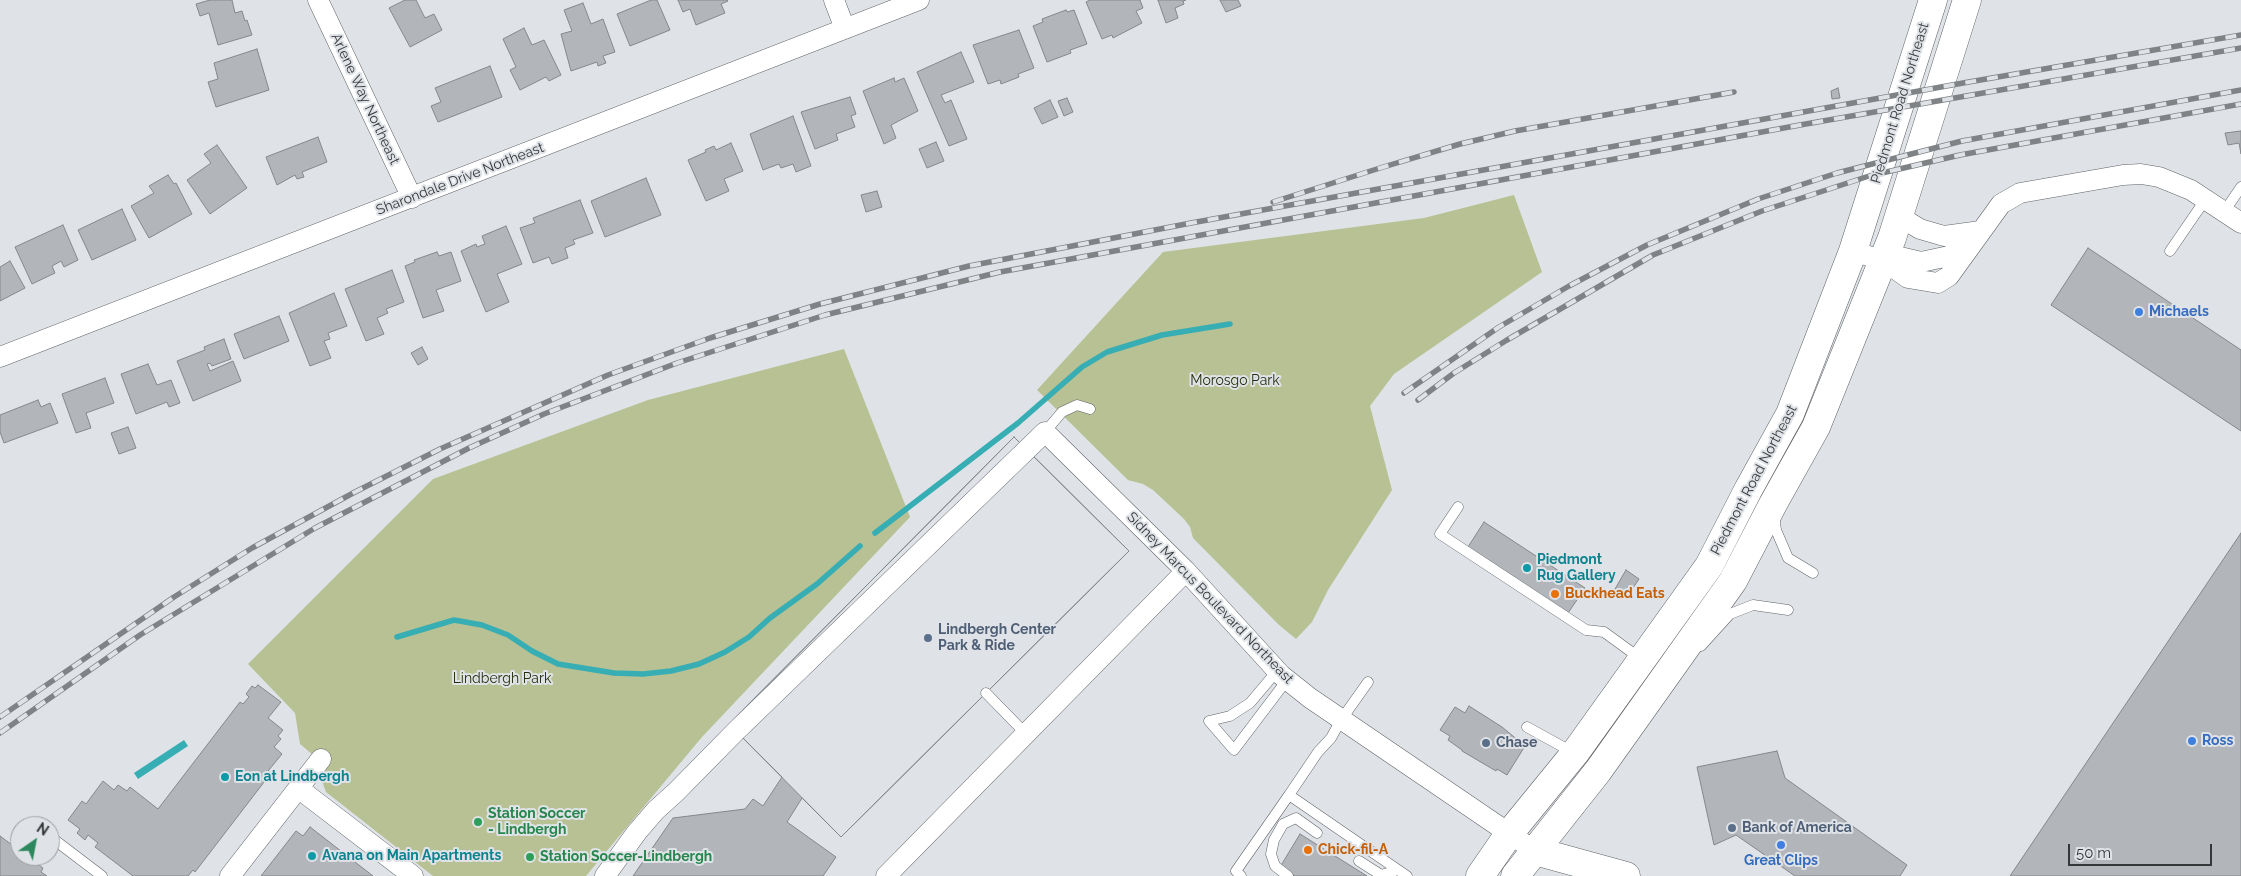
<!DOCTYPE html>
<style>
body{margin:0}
#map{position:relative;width:2241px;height:876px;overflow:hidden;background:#dfe3e7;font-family:Raleway,sans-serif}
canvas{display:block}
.north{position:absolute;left:10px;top:816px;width:50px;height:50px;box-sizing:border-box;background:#dfe3e7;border:1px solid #9b9ea1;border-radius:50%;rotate:33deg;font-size:14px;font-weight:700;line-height:20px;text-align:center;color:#363739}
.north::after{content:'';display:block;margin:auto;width:18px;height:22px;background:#2d885e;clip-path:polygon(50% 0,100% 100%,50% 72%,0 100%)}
.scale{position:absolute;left:2068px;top:844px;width:144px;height:22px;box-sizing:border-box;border:2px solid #363739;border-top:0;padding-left:6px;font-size:15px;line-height:18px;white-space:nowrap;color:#363739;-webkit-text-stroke:4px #dfe3e7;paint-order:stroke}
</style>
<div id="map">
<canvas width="2241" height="876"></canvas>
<div class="north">N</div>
<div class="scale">50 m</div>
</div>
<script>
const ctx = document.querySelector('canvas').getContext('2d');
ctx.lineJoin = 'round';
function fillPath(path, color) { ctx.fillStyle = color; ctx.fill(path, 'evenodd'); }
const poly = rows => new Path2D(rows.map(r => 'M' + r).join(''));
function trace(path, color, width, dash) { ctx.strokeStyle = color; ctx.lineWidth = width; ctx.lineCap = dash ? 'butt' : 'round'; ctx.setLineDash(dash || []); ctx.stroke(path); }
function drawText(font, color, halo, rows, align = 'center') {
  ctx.font = font + ' Raleway,sans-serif'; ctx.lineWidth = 4; ctx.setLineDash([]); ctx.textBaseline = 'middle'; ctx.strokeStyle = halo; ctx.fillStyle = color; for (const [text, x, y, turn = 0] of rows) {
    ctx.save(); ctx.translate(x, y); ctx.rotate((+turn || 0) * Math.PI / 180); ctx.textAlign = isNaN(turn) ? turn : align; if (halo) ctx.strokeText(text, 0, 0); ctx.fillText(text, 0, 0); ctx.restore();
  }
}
fillPath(poly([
 [1514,195,1542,272,1394,374,1370,406,1392,490,1328,590,1312,622,1296,639,1278,624,1193,538,1190,527,1184,519,1153,490,1143,484,1128,480,1037,390,1163,252,1424,218],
 [844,349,910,517,702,737,586,876,433,876,326,792,322,781,327,767,300,744,295,713,248,664,433,479,648,400]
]), '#b7c193');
fillPath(poly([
 [184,740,188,746,138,779,134,773]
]), '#37adb4');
trace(poly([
 [875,533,1018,423,1082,367,1107,352,1162,335,1230,324],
 [397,637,454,620,482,625,508,635,532,651,558,664,614,673,643,674,671,671,699,664,725,652,749,637,770,618,817,584,860,546]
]), '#37adb4', 5.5);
const building = poly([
 [210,0,232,0,235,13,242,11,245,21,247,20,252,35,218,45,209,13,200,16,196,4,210,0],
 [405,0,416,0,425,18,434,14,442,30,410,47,389,8,405,0],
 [651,0,657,0,670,30,630,46,617,14,651,0],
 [678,0,727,0,728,1,721,4,725,13,696,25,690,9,683,12,678,0],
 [1090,0,1140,0,1143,8,1136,11,1142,23,1113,38,1112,35,1102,39,1086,2,1090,0],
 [1158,0,1186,0,1183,1,1184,4,1175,8,1178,18,1166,23,1158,0],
 [1220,0,1238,0,1241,6,1226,12,1220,0],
 [583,3,591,24,603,19,615,52,603,56,606,63,598,66,597,62,571,71,561,34,572,31,564,10,583,3],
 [1066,10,1067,12,1074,10,1087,44,1070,50,1071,53,1047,62,1033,26,1043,22,1042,19,1066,10],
 [524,28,532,45,544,40,561,75,549,81,546,77,520,90,510,70,516,67,503,39,524,28],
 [1019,30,1034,68,1018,74,1019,77,1001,84,1000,80,988,84,973,45,1019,30],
 [257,49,269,90,216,107,208,82,218,79,214,63,257,49],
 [961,52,974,82,941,95,945,103,951,100,967,139,949,146,917,72,961,52],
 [490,66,502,97,438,122,431,106,441,102,435,88,490,66],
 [894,78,895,82,904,78,918,111,891,125,896,138,884,144,863,91,894,78],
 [1838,88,1840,98,1832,99,1831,91,1838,88],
 [850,97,856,114,851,116,855,127,836,134,838,140,815,149,801,112,850,97],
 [1067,98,1073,112,1064,116,1058,101,1067,98],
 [1050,100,1058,117,1042,124,1034,108,1050,100],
 [793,116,811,166,796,172,793,164,781,168,779,164,763,170,750,134,793,116],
 [2241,131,2241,154,2239,143,2228,145,2225,133,2241,131],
 [318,137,327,162,302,172,304,177,297,179,295,175,277,185,266,157,318,137],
 [936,142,944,161,927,168,919,149,936,142],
 [731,143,743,171,724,179,729,191,706,201,688,160,706,152,705,150,714,146,716,150,731,143],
 [217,145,247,188,210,214,187,180,211,163,204,154,217,145],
 [168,175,174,184,176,183,192,214,149,238,131,206,154,193,149,186,168,175],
 [646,178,661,215,605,237,591,201,646,178],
 [877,191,882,207,866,212,861,195,877,191],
 [580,200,593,233,573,240,575,244,565,248,568,258,552,264,549,257,533,263,520,228,535,223,533,218,580,200],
 [122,209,136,240,92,260,78,230,122,209],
 [63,225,78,260,64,267,61,261,52,266,55,273,32,284,15,247,63,225],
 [506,226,522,264,497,274,509,302,486,312,461,251,476,244,477,247,485,244,482,236,506,226],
 [2088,248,2241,350,2241,431,2051,305,2088,248],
 [437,252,439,256,451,252,461,281,436,290,444,311,423,318,405,266,415,262,414,260,437,252],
 [10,261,25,288,0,301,0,267,10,261],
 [392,270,404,302,386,309,388,313,377,318,384,334,366,341,345,289,392,270],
 [334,293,347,326,328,333,330,339,324,341,331,358,310,366,289,313,334,293],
 [279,316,289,341,244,359,234,334,279,316],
 [224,339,231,359,212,366,210,363,207,364,210,371,233,361,241,381,193,401,177,361,205,350,204,347,224,339],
 [422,347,428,359,418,365,411,353,422,347],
 [148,364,157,385,171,380,180,403,169,407,167,402,136,414,121,374,148,364],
 [105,378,114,403,86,413,91,428,76,433,62,394,105,378],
 [38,400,41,407,50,403,58,423,4,443,0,432,0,415,38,400],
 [128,427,136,448,119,454,111,433,128,427],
 [1014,437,1129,551,841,837,802,798,787,822,836,857,823,876,633,876,673,818,745,809,753,799,763,806,782,777,729,724,1014,437],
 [1014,437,1129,551,841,837,729,724,1014,437],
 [1484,522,1585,588,1568,613,1468,547,1484,522],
 [2241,533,2241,876,2010,876,2241,533],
 [1626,570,1639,579,1627,597,1615,589,1626,570],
 [258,685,281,702,268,718,283,730,278,736,281,739,274,747,282,754,268,771,271,773,195,872,193,870,188,876,133,876,95,847,98,843,88,835,85,840,77,833,80,829,68,820,82,801,86,804,103,781,114,790,118,785,127,791,130,787,158,809,240,702,243,704,249,697,246,694,252,686,255,688,258,685],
 [1469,706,1502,727,1525,746,1507,775,1497,769,1496,771,1462,751,1462,750,1448,740,1450,736,1440,730,1455,707,1465,713,1469,706],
 [1777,751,1785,778,1907,865,1900,876,1795,876,1736,835,1714,845,1697,767,1777,751],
 [310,827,373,876,261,876,296,831,303,836,310,827],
 [1300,834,1367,876,1295,876,1280,867,1300,834],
 [0,836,20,851,20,856,27,856,43,868,41,872,47,876,0,876,0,836]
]);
fillPath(building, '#b2b5ba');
trace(building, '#84878b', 1);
const lane = poly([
 [2224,212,2241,187],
 [2170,251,2205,200],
 [1045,432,1062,412,1077,405,1090,409],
 [1458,507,1440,534,1586,630,1604,632,1641,659],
 [1774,516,1776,530,1788,558,1813,573],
 [1701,646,1730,614,1753,605,1788,610],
 [1277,671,1250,703,1230,716,1209,721,1234,750,1287,680],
 [986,693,1026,734],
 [1527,727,1574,753],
 [1289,795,1318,752,1331,738,1341,720,1368,682],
 [56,841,102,876],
 [1359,861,1381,875,1398,870],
 [1241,876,1236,871,1289,795,1407,876],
 [1288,876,1275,866,1271,854,1274,840,1283,824,1296,818,1317,833]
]);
const street = poly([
 [318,0,412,198],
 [834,0,845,29],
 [1900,217,1920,229,1944,236,1981,231],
 [1853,251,1884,261,1908,278,1938,283,1949,276,2001,204,2020,193,2123,175,2141,174,2159,177,2191,190,2241,223],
 [1884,261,1900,257,1921,262,1949,256,1967,243],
 [0,357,919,0],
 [298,788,413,876],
 [230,876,321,759],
 [605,876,637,832,656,810,676,792,736,731,1045,432,1186,571,1281,675,1310,698,1535,851],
 [886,876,1186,571]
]);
const secondary = poly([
 [1535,851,1626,876],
 [1480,876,1509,834,1575,753,1709,566,1748,490,1790,414,1853,251,1933,0],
 [1515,876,1598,771,1733,581,1773,504,1816,427,1892,238,1967,0]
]);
trace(lane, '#606367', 11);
trace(street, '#606367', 21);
trace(secondary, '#606367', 29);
trace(lane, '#fff', 10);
trace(street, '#fff', 20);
trace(secondary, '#fff', 28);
const rail = poly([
 [1273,202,1380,168,1460,144,1515,131,1734,92],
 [1404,393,1499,327,1569,286,1647,245,1758,199,1837,173,1962,141,2241,90],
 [1418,400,1454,373,1507,340,1653,255,1762,211,1869,176,1960,155,2241,104],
 [0,717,174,597,252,548,355,492,440,449,608,375,710,338,820,304,969,266,1191,223,1963,83,2241,35],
 [0,733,140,635,315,528,469,448,544,414,677,363,825,315,1000,272,1800,125,2241,48]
]);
trace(rail, '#808386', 5.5);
trace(rail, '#dfe3e7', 4, [11]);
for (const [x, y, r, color] of [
 [2139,312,5,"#3f7fe0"],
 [1527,568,5,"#0f9aa8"],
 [1555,594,5,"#e8710a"],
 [928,638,5,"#5c6f8a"],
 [2192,741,5,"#3f7fe0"],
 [1486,743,5,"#5c6f8a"],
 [225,777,5,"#0f9aa8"],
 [478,822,5,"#2e9e5b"],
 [1732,828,5,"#5c6f8a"],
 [1781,845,5,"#3f7fe0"],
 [1308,850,5,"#e8710a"],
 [312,856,5,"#0f9aa8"],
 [530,857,5,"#2e9e5b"]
]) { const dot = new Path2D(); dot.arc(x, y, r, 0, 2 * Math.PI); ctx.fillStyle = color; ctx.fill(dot); trace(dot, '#dfe3e7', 2); }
drawText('14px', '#363739', '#dfe3e7', [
 ["Arlene Way Northeast",365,99,65],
 ["Piedmont Road Northeast",1900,103,-73],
 ["Sharondale Drive Northeast",460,179,-21],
 ["Piedmont Road Northeast",1754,480,-62],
 ["Sidney Marcus Boulevard Northeast",1210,598,46]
]);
drawText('bold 14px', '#366cbe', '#dfe3e7', [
 ["Michaels",2149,312],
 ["Ross",2202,741],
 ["Great Clips",1781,861,"center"]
], 'left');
drawText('14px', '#282e0c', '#dfe3e7', [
 ["Morosgo Park",1235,381],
 ["Lindbergh Park",502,679]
]);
drawText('bold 14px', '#0d838f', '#dfe3e7', [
 ["Piedmont",1537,560],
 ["Rug Gallery",1537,576],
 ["Eon at Lindbergh",235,777],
 ["Avana on Main Apartments",322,856]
], 'left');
drawText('bold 14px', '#c56008', '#dfe3e7', [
 ["Buckhead Eats",1565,594],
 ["Chick-fil-A",1318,850]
], 'left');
drawText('bold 14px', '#4e5e75', '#dfe3e7', [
 ["Lindbergh Center",938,630],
 ["Park & Ride",938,646],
 ["Chase",1496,743],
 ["Bank of America",1742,828]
], 'left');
drawText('bold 14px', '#27864d', '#dfe3e7', [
 ["Station Soccer",488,814],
 ["- Lindbergh",488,830],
 ["Station Soccer-Lindbergh",540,857]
], 'left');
</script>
